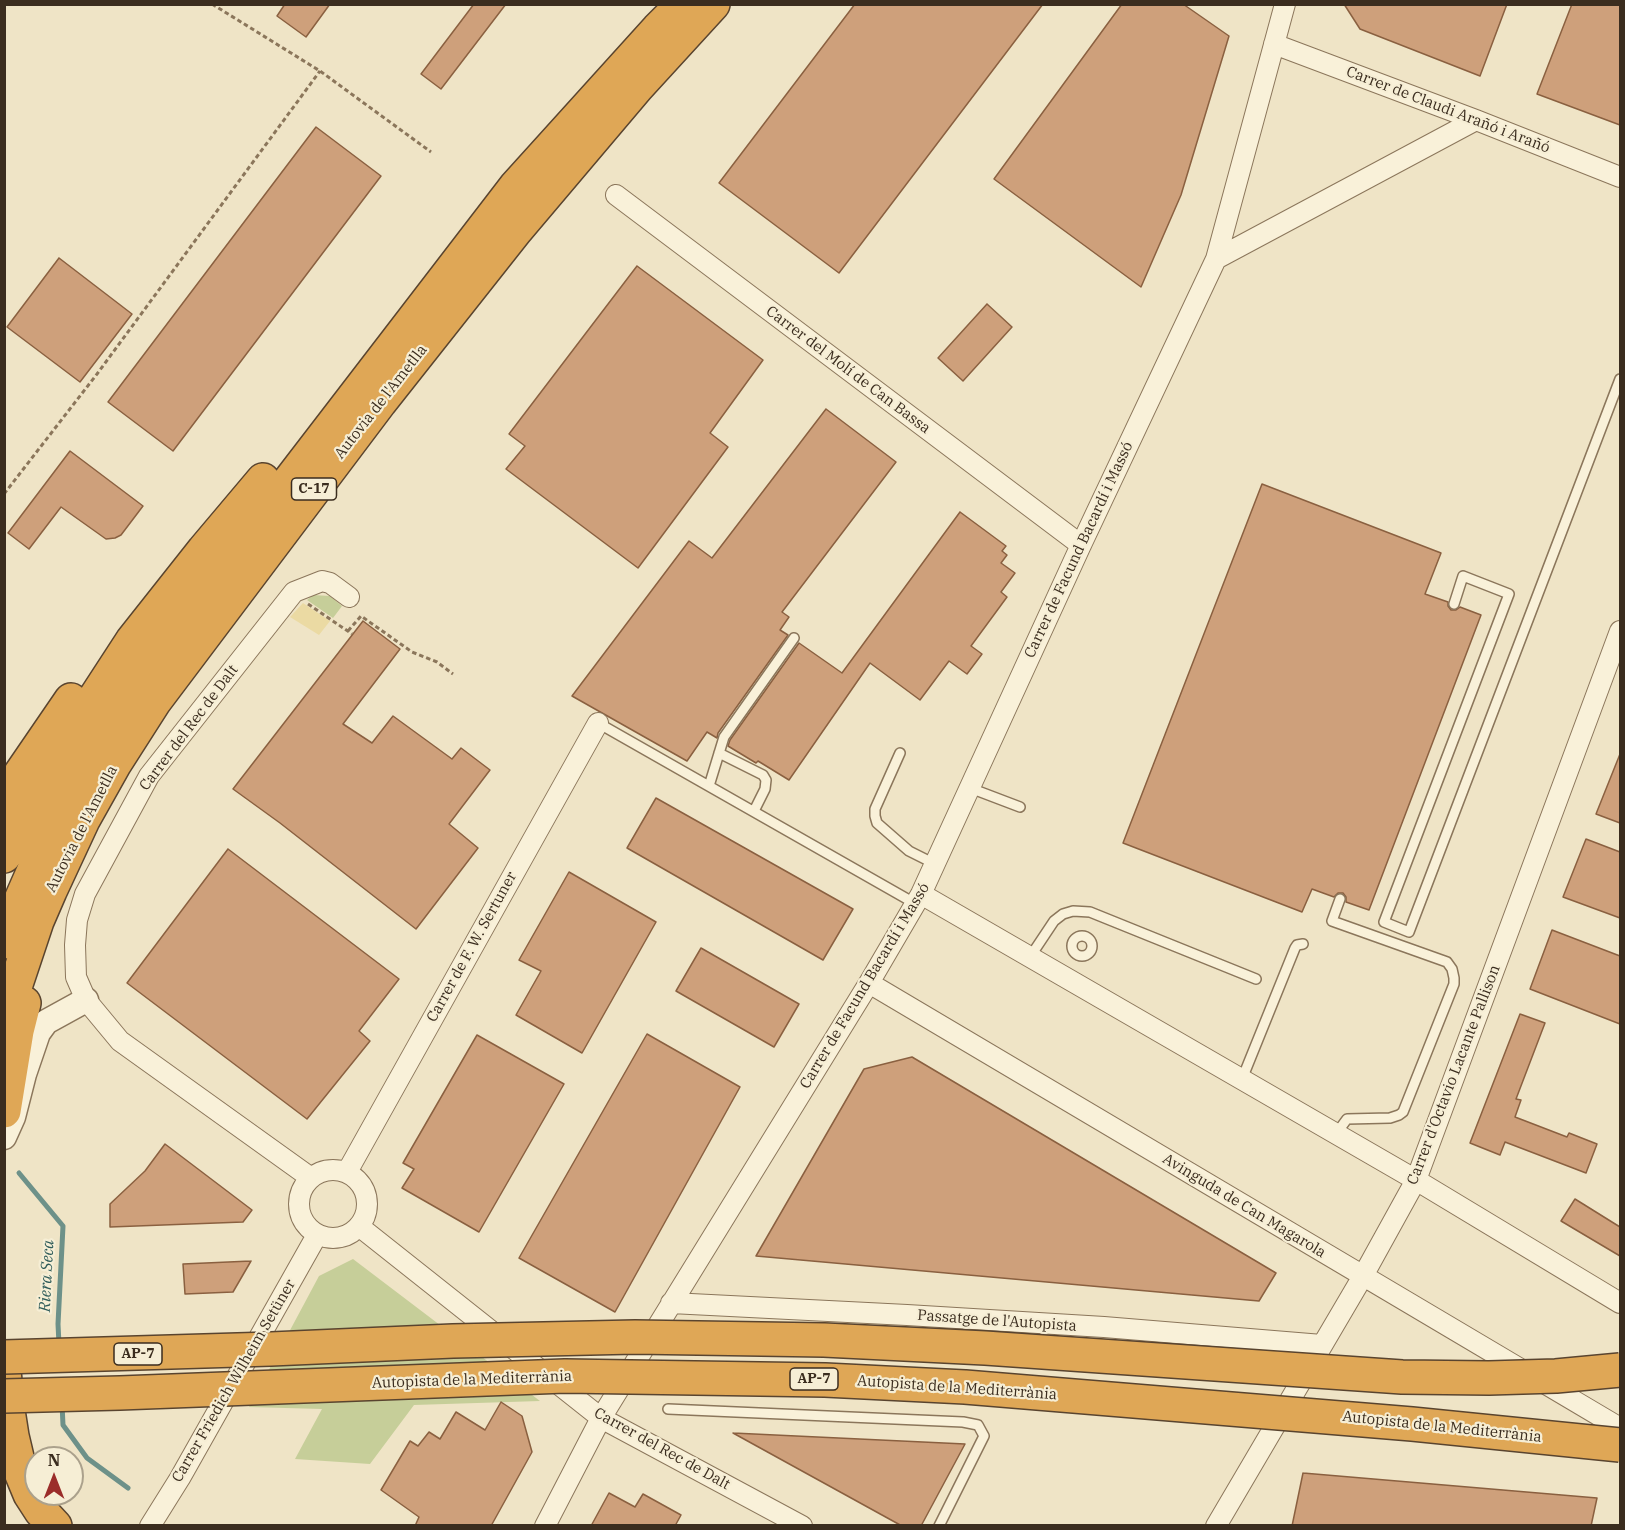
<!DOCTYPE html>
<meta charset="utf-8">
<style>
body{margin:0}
#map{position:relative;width:1625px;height:1530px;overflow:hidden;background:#efe4c6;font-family:"IBM Plex Serif",serif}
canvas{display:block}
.frame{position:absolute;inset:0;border:6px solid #3b2d1f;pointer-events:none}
.north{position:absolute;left:24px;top:1446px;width:60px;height:60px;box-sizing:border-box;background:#f6eed5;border:2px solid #aba18c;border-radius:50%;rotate:0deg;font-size:16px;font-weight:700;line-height:24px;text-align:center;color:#3b2d1f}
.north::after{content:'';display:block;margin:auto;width:21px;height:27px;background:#9b2d2a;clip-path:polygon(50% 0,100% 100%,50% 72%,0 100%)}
</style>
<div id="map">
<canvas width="1625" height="1530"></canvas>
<div class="frame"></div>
<div class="north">N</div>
</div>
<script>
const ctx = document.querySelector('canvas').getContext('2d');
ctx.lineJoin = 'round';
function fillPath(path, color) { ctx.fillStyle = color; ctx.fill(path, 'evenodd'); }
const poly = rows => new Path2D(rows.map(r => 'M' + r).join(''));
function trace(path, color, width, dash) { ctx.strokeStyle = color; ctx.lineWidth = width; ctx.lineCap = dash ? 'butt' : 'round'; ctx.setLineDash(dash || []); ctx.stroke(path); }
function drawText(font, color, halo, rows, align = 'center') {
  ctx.font = font + ' "IBM Plex Serif",serif'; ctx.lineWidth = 4.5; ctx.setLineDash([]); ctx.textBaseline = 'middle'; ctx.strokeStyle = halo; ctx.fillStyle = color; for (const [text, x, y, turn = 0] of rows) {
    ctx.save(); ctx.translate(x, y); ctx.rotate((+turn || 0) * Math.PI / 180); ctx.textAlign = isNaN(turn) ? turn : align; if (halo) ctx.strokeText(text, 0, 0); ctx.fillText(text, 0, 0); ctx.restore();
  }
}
fillPath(poly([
 [313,595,330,596,342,606,333,618,307,600],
 [353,1259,540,1401,414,1405,370,1464,295,1459,322,1409,249,1407,319,1276]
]), '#c6ce99');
fillPath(poly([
 [303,603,330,621,319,635,290,617]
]), '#ebdaa3');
trace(poly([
 [19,1173,63,1226,58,1324,59,1344],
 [62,1404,63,1425,87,1458,128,1488]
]), '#6d9189', 5);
const building = poly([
 [285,4,330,4,306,37,277,16,285,4],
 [474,4,506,4,441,89,421,74,474,4],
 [855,4,1043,4,839,273,719,183,855,4],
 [1122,4,1183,4,1229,36,1181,195,1141,287,994,179,1122,4],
 [1344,4,1507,4,1480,76,1360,29,1344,4],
 [1572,4,1620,4,1620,125,1537,94,1572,4],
 [316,127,381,176,173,451,108,402,316,127],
 [59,258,132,314,80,382,7,327,59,258],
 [637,266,763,360,710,433,728,447,638,568,506,469,525,446,509,434,637,266],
 [987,304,1012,327,963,381,938,358,987,304],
 [826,409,896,462,782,612,789,617,780,630,788,635,718,733,717,738,707,732,687,761,572,696,689,541,712,558,826,409],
 [70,451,143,506,121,535,115,538,106,539,61,507,29,549,8,533,70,451],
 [1262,484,1441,553,1425,594,1448,602,1448,606,1451,610,1456,610,1460,607,1481,615,1369,910,1346,902,1346,897,1343,893,1338,893,1334,897,1312,889,1302,912,1123,843,1262,484],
 [960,512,1006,546,1002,551,1007,555,1001,563,1015,573,1001,592,1007,597,971,646,982,654,967,674,949,661,920,700,870,663,789,780,758,761,756,763,728,746,730,740,799,643,842,673,960,512],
 [363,621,400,649,343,724,372,743,393,716,452,759,461,748,490,770,449,824,478,848,416,929,280,823,233,789,363,621],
 [1620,754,1620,823,1596,814,1620,754],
 [656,798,853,909,823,960,627,848,656,798],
 [1586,839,1620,852,1620,918,1563,897,1586,839],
 [228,849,399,979,359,1031,370,1041,307,1119,127,983,228,849],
 [569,872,656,922,582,1053,516,1015,541,971,519,960,569,872],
 [1552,930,1620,956,1620,1024,1530,989,1552,930],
 [701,948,799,1004,774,1047,676,991,701,948],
 [1520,1014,1545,1023,1516,1099,1521,1100,1515,1117,1567,1137,1569,1133,1597,1144,1586,1173,1505,1142,1500,1155,1470,1143,1520,1014],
 [647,1034,740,1087,615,1312,519,1258,647,1034],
 [477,1035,564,1084,479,1232,402,1188,414,1169,403,1163,477,1035],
 [912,1057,1276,1273,1259,1301,756,1256,864,1069,912,1057],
 [165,1144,252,1210,243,1222,110,1227,110,1204,145,1171,165,1144],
 [1575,1199,1620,1227,1620,1256,1561,1221,1575,1199],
 [251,1261,233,1292,185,1294,183,1264,251,1261],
 [501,1402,522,1416,532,1452,491,1526,415,1526,419,1517,381,1490,410,1441,418,1446,429,1432,440,1439,456,1412,485,1430,501,1402],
 [733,1433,965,1444,921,1526,902,1526,733,1433],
 [1303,1473,1597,1498,1591,1526,1292,1526,1303,1473],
 [609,1493,635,1507,643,1494,681,1515,675,1526,591,1526,609,1493]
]);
fillPath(building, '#cea07b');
trace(building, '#8a6040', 1.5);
const service = poly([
 [1454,604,1463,576,1509,594,1384,922,1409,932,1620,379],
 [598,723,916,904],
 [719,753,763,775,766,780,765,789,754,811],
 [900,753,875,809,875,816,877,823,909,851,935,864],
 [709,786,724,737,794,638],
 [970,788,1020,807],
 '1072 946a10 10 0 1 1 20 0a10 10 0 1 1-20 0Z',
 [1030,957,1054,921,1063,914,1073,911,1090,912,1256,979],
 [1242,1079,1295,948,1297,945,1303,944],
 [1336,1134,1347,1119,1390,1118,1399,1115,1403,1112,1454,984,1454,978,1452,969,1447,962,1332,921,1340,899],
 [668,1409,963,1422,978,1425,984,1436,939,1526]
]);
const minor = poly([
 [1274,44,1476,120,1620,177],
 [616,195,1081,545],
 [1216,259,1476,120],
 [921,894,1416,1180,1620,1303],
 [869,983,1620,1428],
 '299 1204a34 34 0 1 1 68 0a34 34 0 1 1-68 0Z',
 [347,1172,598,723],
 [311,1178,120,1041,86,1000,76,977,75,945,77,920,85,894,149,776,294,592,322,581,330,583,349,597],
 [360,1227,601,1418,802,1526],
 [671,1303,907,1315,1104,1327,1322,1345],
 [150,1526,180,1478,317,1235],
 [545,1526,601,1418,869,983,921,894,1081,545,1216,259,1285,4],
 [1216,1526,1363,1276,1416,1180,1620,631]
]);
const tertiary = poly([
 [4,1137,13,1117,24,1074,38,1033,46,1022,86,1000]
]);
const motorway = poly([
 [4,803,21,773,71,700],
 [4,856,91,704,132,641,204,550,263,480],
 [4,942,16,911,59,813,94,750,131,692,218,574,516,186,658,29,683,4],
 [4,1025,17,981,37,921,50,891,83,820,115,763,154,702,380,402,516,230,637,87,713,4],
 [4,1111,17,1031,24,1003],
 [4,1370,7,1404,12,1436,20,1470,30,1494,41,1511,55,1526]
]);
trace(service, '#8b765b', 12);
trace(minor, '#8b765b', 22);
trace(tertiary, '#8b765b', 27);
trace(motorway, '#59442f', 36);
trace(poly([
 [212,4,320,71,431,152],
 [4,494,97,374,320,71],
 [308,604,352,634],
 [348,631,361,616,412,652,437,662,453,674]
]), '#8b765b', 3, [4.5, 3]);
trace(service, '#f9f1d9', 9);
trace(minor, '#f9f1d9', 20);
trace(tertiary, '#f9f1d9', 24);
trace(motorway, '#dfa756', 33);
const motorwayBridge = poly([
 [4,1357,271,1349,453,1341,635,1337,824,1340,985,1348,1402,1377,1489,1378,1556,1376,1620,1370],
 [4,1396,120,1393,565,1376,825,1380,965,1387,1412,1424,1620,1445]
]);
trace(motorwayBridge, '#59442f', 36, []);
trace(motorwayBridge, '#dfa756', 33);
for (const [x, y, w] of [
 [314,489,45],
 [138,1354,48],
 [814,1379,48]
]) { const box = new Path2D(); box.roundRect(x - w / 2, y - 11, w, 22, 4.5); ctx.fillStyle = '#f6eed5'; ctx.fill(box); trace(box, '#3b2d1f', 1.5); }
drawText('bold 14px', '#3b2d1f', null, [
 ["C-17",314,489],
 ["AP-7",138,1354],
 ["AP-7",814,1379]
]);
drawText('15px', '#3b2d1f', '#f6eed5', [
 ["Carrer de Claudi Arañó i Arañó",1448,110,21],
 ["Carrer del Molí de Can Bassa",848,370,37],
 ["Autovia de l'Ametlla",381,402,-52],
 ["Carrer de Facund Bacardí i Massó",1079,550,-65],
 ["Carrer del Rec de Dalt",189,728,-53],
 ["Autovia de l'Ametlla",82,829,-63],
 ["Carrer de F. W. Sertuner",472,947,-61],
 ["Carrer de Facund Bacardí i Massó",865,986,-59],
 ["Carrer d'Octavio Lacante Pallison",1454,1075,-69],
 ["Avinguda de Can Magarola",1244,1206,31],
 ["Passatge de l'Autopista",997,1321,4],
 ["Autopista de la Mediterrània",472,1380,-2],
 ["Carrer Friedich Wilheim Setüner",234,1381,-60],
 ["Autopista de la Mediterrània",957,1388,4],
 ["Autopista de la Mediterrània",1442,1427,6],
 ["Carrer del Rec de Dalt",662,1449,29]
]);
drawText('italic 16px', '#2e5b59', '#f6eed5', [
 ["Riera Seca",47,1276,-87]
]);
</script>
